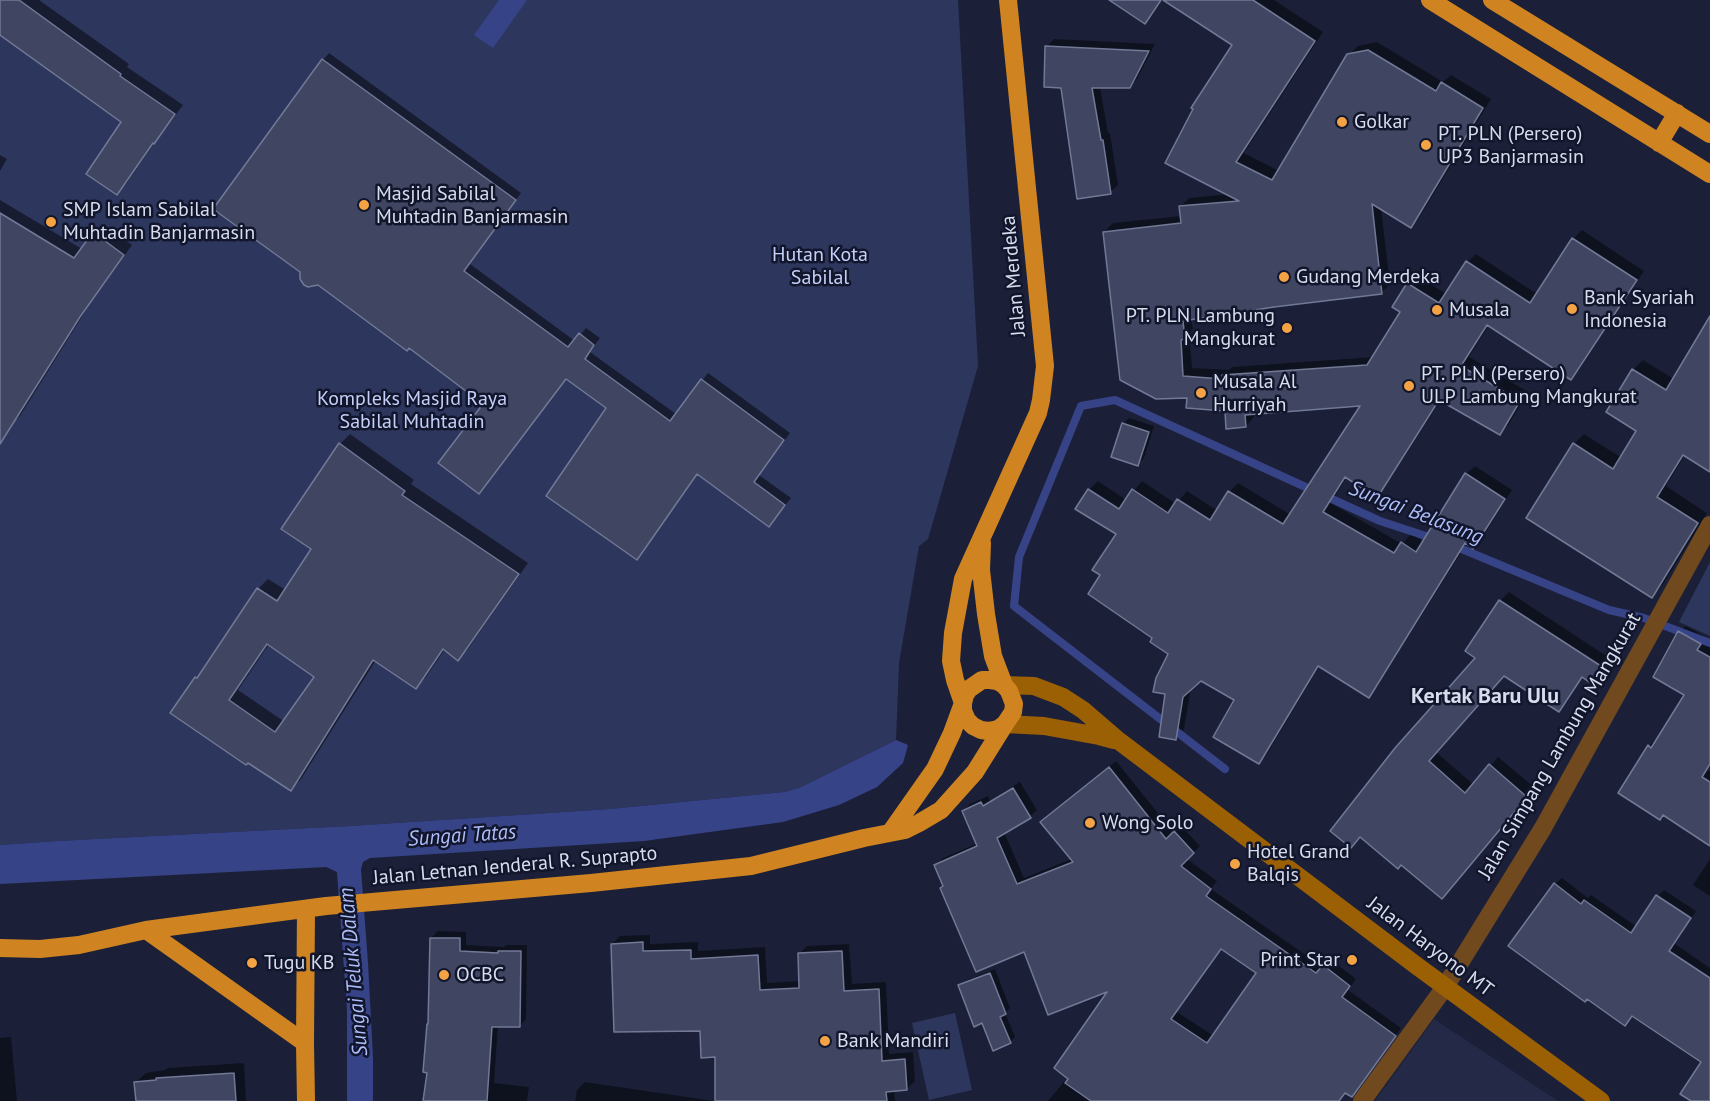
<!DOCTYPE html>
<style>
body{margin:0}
canvas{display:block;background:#1b2038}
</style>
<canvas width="1710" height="1101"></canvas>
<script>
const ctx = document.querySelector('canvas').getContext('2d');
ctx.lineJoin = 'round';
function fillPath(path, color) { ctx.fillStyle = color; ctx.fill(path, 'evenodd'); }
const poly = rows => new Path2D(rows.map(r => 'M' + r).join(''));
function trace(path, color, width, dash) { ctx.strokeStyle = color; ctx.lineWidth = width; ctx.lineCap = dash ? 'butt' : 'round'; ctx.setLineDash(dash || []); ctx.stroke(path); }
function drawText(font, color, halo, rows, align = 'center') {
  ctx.font = font + ' "PT Sans",sans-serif'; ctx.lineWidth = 5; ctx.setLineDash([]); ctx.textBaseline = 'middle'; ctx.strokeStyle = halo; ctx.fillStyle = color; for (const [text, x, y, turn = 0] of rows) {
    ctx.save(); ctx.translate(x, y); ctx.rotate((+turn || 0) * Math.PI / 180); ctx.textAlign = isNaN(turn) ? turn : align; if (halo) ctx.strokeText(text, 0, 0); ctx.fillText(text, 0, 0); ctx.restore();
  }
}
fillPath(poly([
 [1434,1019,1558,1101,1375,1101]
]), '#232946');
fillPath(poly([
 [0,0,958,0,978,366,928,539,919,546,899,663,896,740,799,788,784,792,610,809,350,826,57,841,0,845],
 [1710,562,1710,636,1679,622],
 [955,1013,972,1090,929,1100,912,1023]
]), '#2d365d');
fillPath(poly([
 [499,0,527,0,493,48,474,35],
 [896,740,908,745,903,763,877,787,839,805,783,822,644,841,370,858,363,862,361,869,368,963,373,1058,373,1101,347,1101,347,1010,337,872,326,867,0,884,0,845,57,841,350,826,610,809,784,792,799,788]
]), '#374387');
fillPath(poly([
 [0,0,39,0,129,64,127,67,183,105,162,133,156,140,126,184,117,193,123,121,0,33],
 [1166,0,1274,0,1323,32,1244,153,1279,171,1349,55,1358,46,1377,42,1443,82,1451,75,1491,99,1419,218,1411,226,1381,208,1390,284,1381,293,1191,318,1193,329,1189,333,1192,368,1229,370,1232,367,1374,357,1402,312,1408,284,1417,275,1446,294,1467,262,1476,254,1537,294,1574,238,1582,230,1644,271,1579,370,1571,378,1489,325,1469,357,1528,392,1509,424,1500,433,1441,400,1385,487,1376,496,1347,477,1331,503,1402,544,1411,534,1424,542,1466,474,1475,466,1512,490,1482,538,1473,547,1467,543,1377,687,1369,696,1320,665,1267,754,1259,762,1236,699,1201,679,1191,688,1184,729,1175,738,1170,653,1154,637,1102,575,1118,534,1089,490,1098,481,1126,500,1142,481,1176,504,1187,491,1218,511,1229,492,1238,483,1291,515,1362,404,1254,413,1254,417,1246,426,1226,410,1188,396,1104,232,1113,223,1181,216,1180,207,1189,198,1230,194,1234,45],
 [1054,39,1155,44,1137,79,1130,87,1100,87,1108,133,1110,133,1118,185,1110,192,1062,86,1046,47],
 [329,53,521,193,470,264,575,341,586,328,600,338,590,352,676,414,708,373,790,433,759,475,791,498,769,525,698,473,643,551,637,558,609,408,567,377,485,486,479,492,485,403,323,60],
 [0,155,7,159,0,171],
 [0,200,82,249,94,233,102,224,132,245,88,307,20,416,11,424,0,417],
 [1710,324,1710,470,1685,455,1666,486,1707,513,1662,586,1652,596,1574,444,1584,434,1622,458,1638,430,1633,370,1643,360,1674,379],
 [1129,418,1154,426,1144,458,1138,464,1123,424],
 [350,434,414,480,411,484,528,563,468,649,458,659,445,649,426,677,416,687,376,660,301,779,291,789,196,678,203,670,258,589,268,579,286,590,313,548,340,444],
 [269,644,316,677,285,722,238,690],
 [1509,592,1611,659,1601,675,1593,683,1583,676,1567,702,1559,710,1504,675,1436,752,1474,785,1498,757,1534,787,1450,888,1402,863,1361,836,1477,657,1467,651,1500,601],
 [1686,626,1706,637,1703,643,1710,647,1710,766,1707,770,1710,772,1710,844,1649,746,1655,740,1657,741,1686,694,1679,632],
 [1116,761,1174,833,1181,826,1200,846,1187,859,1217,881,1211,889,1323,967,1330,959,1356,979,1348,990,1401,1028,1358,1089,1351,1095,1346,1092,1339,1101,1048,1101,1068,1077,1111,989,1025,950,945,885,936,865,943,858,978,843,963,811,970,804,988,796,990,801,1020,782,1037,810,1030,816,1004,832,1024,878,1072,859,1042,822],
 [1222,948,1258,973,1214,1036,1177,1012],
 [1710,859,1710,896,1693,885],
 [1562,878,1588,898,1591,895,1637,927,1658,896,1664,890,1696,911,1675,944,1710,968,1710,1101,1694,1101,1703,1062,1633,1015,1625,1024,1555,884],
 [438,931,466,932,466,945,504,947,506,945,527,945,526,1019,520,1026,498,1026,494,1083,529,1087,527,1101,425,1101,429,1071,431,938],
 [650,935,650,944,698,942,698,951,765,947,767,983,800,981,799,954,807,946,849,944,852,984,886,982,889,1054,913,1052,915,1081,907,1089,894,1090,895,1101,716,1101,717,1056,701,1030,612,944,620,936],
 [995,969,1010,1008,1005,1013,1015,1037,1010,1042,983,1021,960,985,965,981],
 [11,1037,17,1101,0,1101,0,1038],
 [244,1063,246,1101,138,1101,135,1083,146,1073,165,1070,168,1068],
 [585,1082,714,1101,575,1101,577,1090]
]), '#0007');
trace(poly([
 [1452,545,1609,610,1644,618,1710,643],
 [1225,769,1014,606,1019,557,1081,406,1115,400,1380,521,1435,539]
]), '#374387', 8);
const building = poly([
 [0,0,19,0,121,74,120,76,175,114,154,144,153,143,117,195,86,174,121,122,0,35,0,0],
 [1109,0,1161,0,1145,24,1109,0],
 [1163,0,1253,0,1315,41,1236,162,1272,180,1347,54,1368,50,1436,91,1441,82,1483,108,1411,228,1372,204,1382,294,1274,307,1183,321,1185,339,1181,340,1183,376,1222,379,1222,375,1367,365,1400,312,1392,307,1407,283,1439,303,1466,261,1530,303,1572,238,1637,280,1571,380,1487,325,1461,366,1520,401,1500,435,1439,400,1377,498,1345,477,1323,512,1394,553,1401,542,1416,552,1465,473,1505,499,1473,549,1465,543,1369,698,1318,666,1259,764,1213,737,1234,700,1201,681,1183,697,1176,740,1159,737,1165,694,1153,692,1156,678,1168,654,1150,642,1152,638,1088,594,1100,575,1092,570,1116,534,1075,509,1088,489,1119,509,1132,489,1168,513,1177,499,1210,520,1228,491,1283,524,1360,406,1245,415,1246,427,1226,429,1225,411,1186,408,1187,398,1156,399,1120,380,1103,232,1181,223,1179,206,1239,201,1165,163,1193,109,1191,108,1232,45,1163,0],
 [1045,46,1149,51,1130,88,1092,88,1101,140,1103,140,1111,194,1077,199,1061,88,1044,87,1045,46],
 [322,59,516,200,464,271,568,347,579,333,594,345,585,359,670,421,701,379,784,440,754,482,785,505,769,527,697,474,637,560,546,496,606,408,566,379,479,494,438,463,483,404,409,348,407,351,318,285,308,287,304,285,300,279,300,272,213,209,322,59],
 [0,213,74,258,93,232,124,255,80,317,0,444,0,213],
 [1710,316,1710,472,1683,455,1657,497,1698,523,1652,598,1526,518,1573,443,1613,469,1636,431,1606,412,1632,369,1666,390,1710,316],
 [1122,423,1149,432,1138,466,1111,457,1122,423],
 [339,443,405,491,402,495,519,574,458,661,443,649,416,689,373,660,291,791,248,763,246,765,170,713,195,677,197,678,257,588,277,601,311,549,281,529,339,443],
 [267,644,314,677,275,732,229,700,267,644],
 [1499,600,1604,668,1593,685,1582,677,1559,712,1504,676,1429,761,1465,793,1489,764,1527,797,1442,899,1401,865,1398,869,1360,837,1351,848,1330,831,1395,748,1475,658,1465,651,1499,600],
 [1678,631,1701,644,1697,650,1710,657,1710,764,1702,777,1710,782,1710,846,1663,815,1660,820,1618,793,1648,745,1651,748,1684,695,1653,677,1678,631],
 [1109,767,1166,839,1174,831,1194,853,1181,866,1211,889,1206,896,1316,973,1323,965,1350,986,1342,997,1396,1036,1352,1097,1345,1093,1339,1101,1091,1101,1065,1083,1068,1079,1054,1068,1107,992,1048,1015,1024,952,976,972,940,888,943,886,934,865,977,846,962,811,981,802,983,806,1013,788,1031,818,997,838,1017,884,1073,862,1040,822,1109,767],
 [1221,949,1256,973,1207,1043,1171,1019,1221,949],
 [1554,883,1581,904,1584,900,1631,933,1656,895,1691,918,1669,951,1710,978,1710,1101,1691,1101,1680,1094,1701,1062,1632,1016,1625,1026,1587,999,1585,1002,1508,946,1554,883],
 [430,938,460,938,460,951,498,953,498,951,521,951,520,1027,492,1027,487,1101,423,1101,427,1073,423,1072,427,1024,428,1024,430,938],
 [643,942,643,951,691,950,691,959,758,955,760,990,799,988,798,953,842,951,844,991,879,989,882,1061,905,1059,907,1090,886,1092,887,1101,715,1101,715,1057,701,1058,700,1031,614,1032,611,944,643,942],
 [990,973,1006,1014,1000,1017,1011,1043,993,1051,982,1023,974,1027,958,985,990,973],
 [234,1073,236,1101,136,1101,134,1082,156,1080,156,1078,234,1073]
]);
fillPath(building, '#404661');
trace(building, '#717996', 1.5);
trace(poly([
 [1362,1101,1445,987,1543,828,1710,525]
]), '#704a1e', 18);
trace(poly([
 [1004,685,1034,686,1063,697,1083,710,1119,741,1417,966,1601,1101],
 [1005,724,1044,726,1099,736,1114,740]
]), '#9b5f04', 18);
trace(poly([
 [1430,0,1710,174],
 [1492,0,1710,134],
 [1659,143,1677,113],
 [982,543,981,570,986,614,993,656,1004,685],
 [890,833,935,769,952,733,963,703,965,695,969,689,982,680,990,680,997,681,1004,685,1009,691,1014,704,1013,712,1005,724,998,729,989,731,981,730,973,726,967,720,963,711,963,703,955,680,951,661,953,633,963,579,1038,413,1041,400,1045,366,1008,0],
 [306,909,305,1043,306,1101],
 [146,930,305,1043],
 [0,948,40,949,79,945,146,930,326,906,591,883,751,866,864,838,905,830,919,823,941,810,975,772,1005,724]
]), '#cf8421', 18);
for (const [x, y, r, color] of [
 [1342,122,6,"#f4a344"],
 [1426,145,6,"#f4a344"],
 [364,205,6,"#f4a344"],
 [51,222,6,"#f4a344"],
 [1284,277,6,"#f4a344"],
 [1572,309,6,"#f4a344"],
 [1437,310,6,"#f4a344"],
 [1287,328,6,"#f4a344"],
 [1409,386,6,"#f4a344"],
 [1201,393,6,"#f4a344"],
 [1090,823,6,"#f4a344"],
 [1235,864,6,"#f4a344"],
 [1352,960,6,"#f4a344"],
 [252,963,6,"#f4a344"],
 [444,975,6,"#f4a344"],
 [825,1041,6,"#f4a344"]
]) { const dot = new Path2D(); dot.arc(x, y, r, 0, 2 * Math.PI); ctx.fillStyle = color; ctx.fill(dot); trace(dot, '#12162d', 2); }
drawText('20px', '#d8dded', '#12162d', [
 ["Golkar",1354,122],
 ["PT. PLN (Persero)",1438,134],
 ["UP3 Banjarmasin",1438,157],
 ["Masjid Sabilal",376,194],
 ["Muhtadin Banjarmasin",376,217],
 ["SMP Islam Sabilal",63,210],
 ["Muhtadin Banjarmasin",63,233],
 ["Gudang Merdeka",1296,277],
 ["Bank Syariah",1584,298],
 ["Indonesia",1584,321],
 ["Musala",1449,310],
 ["PT. PLN Lambung",1275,316,"right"],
 ["Mangkurat",1275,339,"right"],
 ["PT. PLN (Persero)",1421,374],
 ["ULP Lambung Mangkurat",1421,397],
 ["Musala Al",1213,382],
 ["Hurriyah",1213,405],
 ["Wong Solo",1102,823],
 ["Hotel Grand",1247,852],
 ["Balqis",1247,875],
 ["Print Star",1340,960,"right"],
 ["Tugu KB",264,963],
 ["OCBC",456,975],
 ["Bank Mandiri",837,1041]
], 'left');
drawText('20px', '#c5d0f9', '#12162d', [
 ["Hutan Kota",820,255],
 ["Sabilal",820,278],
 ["Kompleks Masjid Raya",412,399],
 ["Sabilal Muhtadin",412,422]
]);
drawText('20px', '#d8dded', '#12162d', [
 ["Jalan Merdeka",1014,276,-95],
 ["Jalan Simpang Lambung Mangkurat",1560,746,-60],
 ["Jalan Letnan Jenderal R. Suprapto",515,866,-5],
 ["Jalan Haryono MT",1430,947,37]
]);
drawText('italic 21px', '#adbdf8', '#12162d', [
 ["Sungai Belasung",1416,513,21],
 ["Sungai Tatas",462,836,-4],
 ["Sungai Teluk Dalam",354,972,-95]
]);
drawText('bold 22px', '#d8dded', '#12162d', [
 ["Kertak Baru Ulu",1485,697]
]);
</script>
